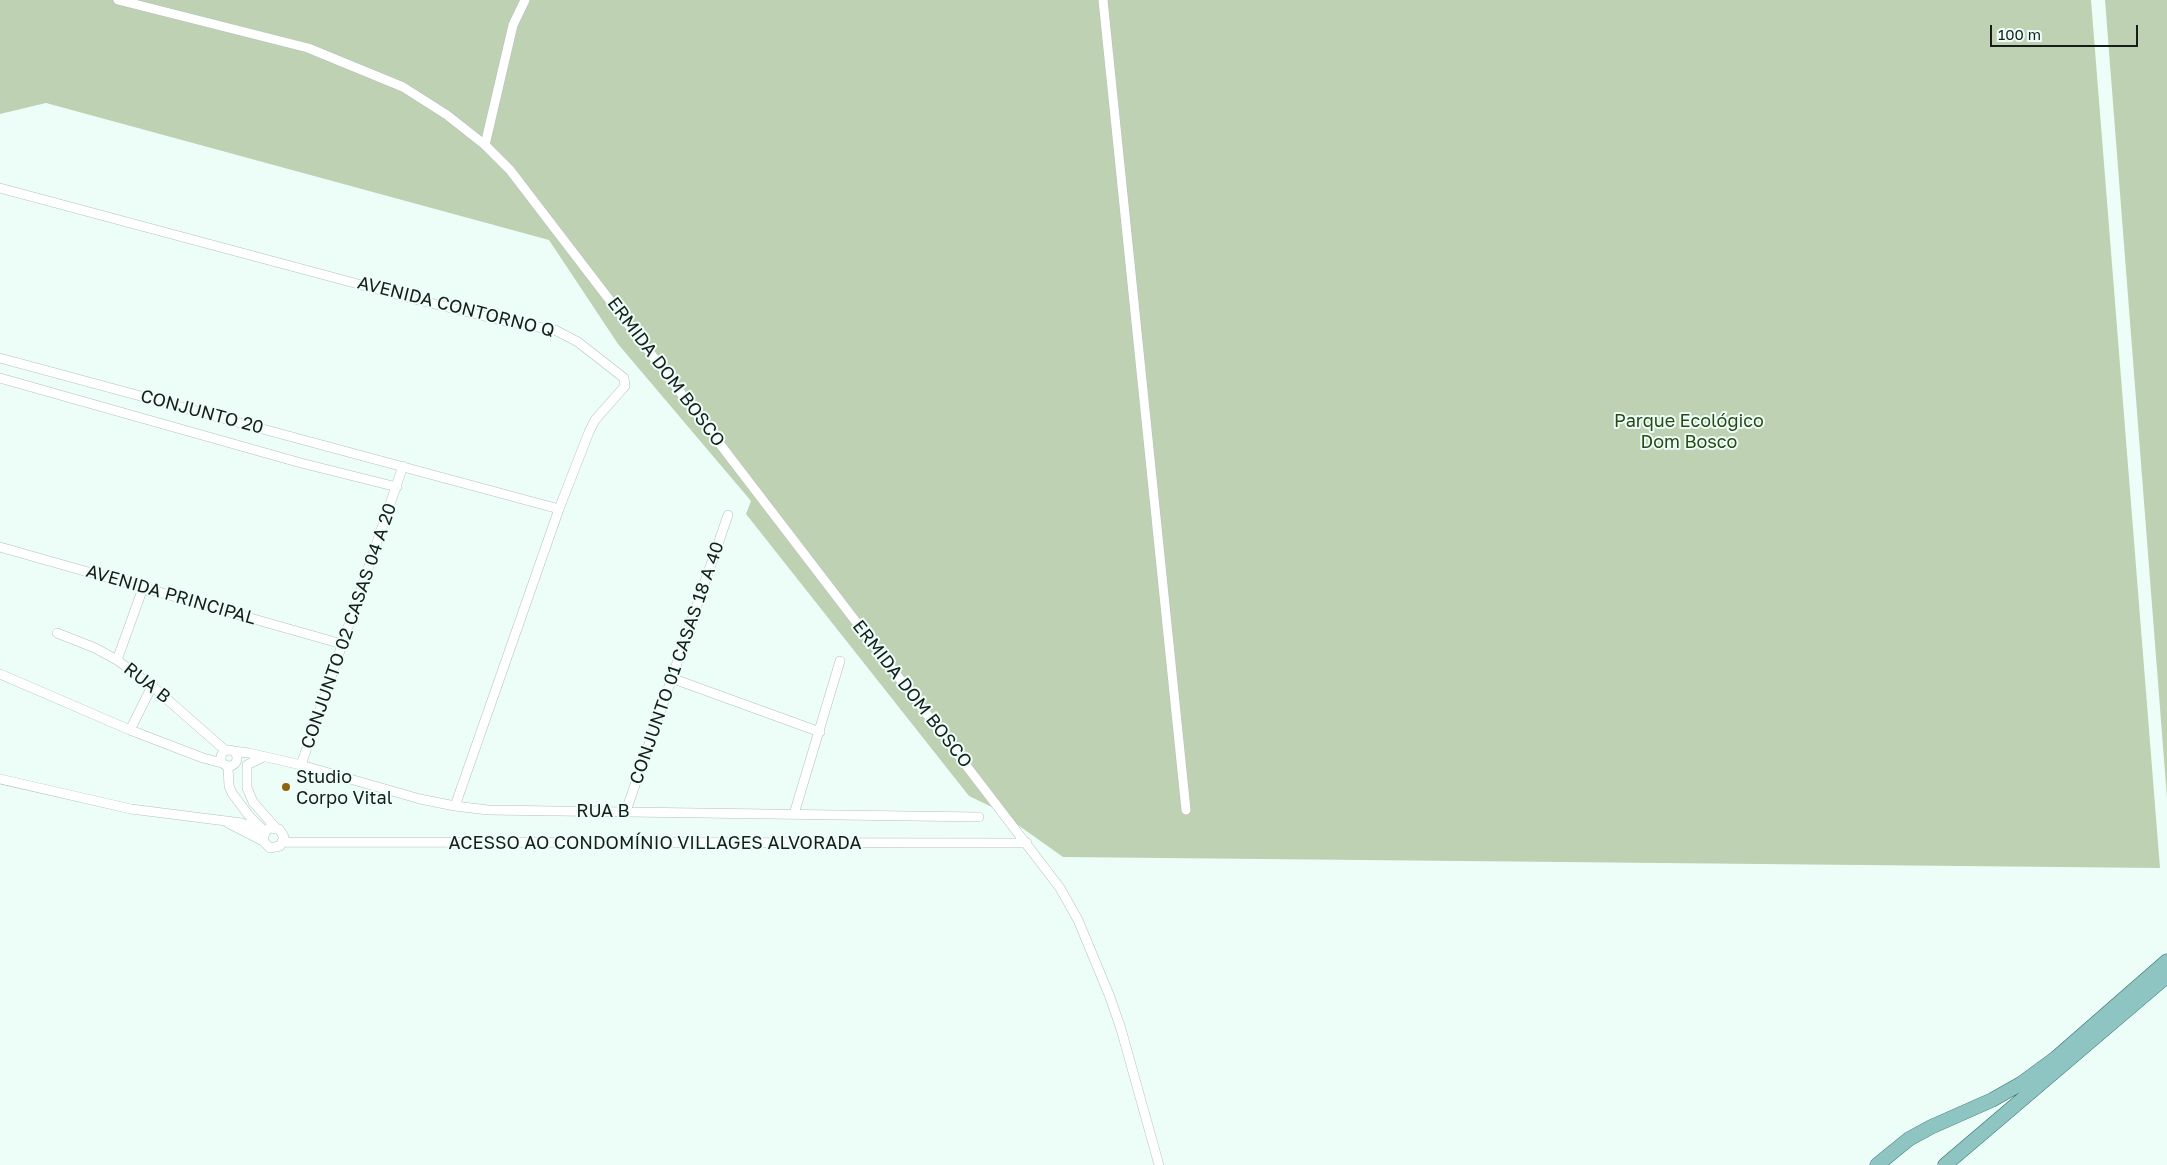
<!DOCTYPE html>
<meta charset="utf-8">
<style>
body{margin:0}
#map{position:relative;width:2167px;height:1165px;overflow:hidden;background:#edfef8;font-family:"Golos Text",sans-serif}
canvas{display:block}
.scale{position:absolute;left:1990px;top:25px;width:148px;height:22px;box-sizing:border-box;border:2px solid #171d1b;border-top:0;padding-left:6px;font-size:15px;line-height:18px;white-space:nowrap;color:#171d1b;-webkit-text-stroke:4px #edfef8;paint-order:stroke}
</style>
<div id="map">
<canvas width="2167" height="1165"></canvas>
<div class="scale">100 m</div>
</div>
<script>
const ctx = document.querySelector('canvas').getContext('2d');
ctx.lineJoin = 'round';
function fillPath(path, color) { ctx.fillStyle = color; ctx.fill(path, 'evenodd'); }
const poly = rows => new Path2D(rows.map(r => 'M' + r).join(''));
function trace(path, color, width, dash) { ctx.strokeStyle = color; ctx.lineWidth = width; ctx.lineCap = dash ? 'butt' : 'round'; ctx.setLineDash(dash || []); ctx.stroke(path); }
function drawText(font, color, halo, rows, align = 'center') {
  ctx.font = font + ' "Golos Text",sans-serif'; ctx.lineWidth = 4; ctx.setLineDash([]); ctx.textBaseline = 'middle'; ctx.strokeStyle = halo; ctx.fillStyle = color; for (const [text, x, y, turn = 0] of rows) {
    ctx.save(); ctx.translate(x, y); ctx.rotate((+turn || 0) * Math.PI / 180); ctx.textAlign = isNaN(turn) ? turn : align; if (halo) ctx.strokeText(text, 0, 0); ctx.fillText(text, 0, 0); ctx.restore();
  }
}
fillPath(poly([
 [0,0,2091,0,2160,868,1063,857,994,808,969,796,746,514,751,501,618,344,549,240,46,103,0,114],
 [2105,0,2167,0,2167,798]
]), '#bed1b3');
const street = poly([
 [118,0,308,48,403,87,447,115,485,145,510,170,1060,888,1078,920,1110,997,1121,1029,1159,1165],
 [1103,0,1186,810],
 [485,145,513,25,525,0],
 [0,188,414,299,504,321,555,330,578,342,624,378,625,386,595,420,589,432,559,509,455,806],
 [0,358,559,509],
 [0,378,301,463,397,487],
 [0,547,342,644],
 [57,633,95,648,117,660,152,686,226,751],
 [117,660,143,588],
 [0,674,130,730,203,758,222,763],
 [671,678,820,732],
 [130,730,152,686],
 '221 758a8 8 0 1 1 16 0a8 8 0 1 1-16 0Z',
 [233,751,249,753,301,765,420,799,455,806,488,810,979,817],
 [263,757,247,765,247,788,253,802,275,827],
 [301,765,403,466],
 [228,767,229,786,232,793,250,817,264,831],
 [0,779,131,809,242,823,264,834],
 [626,811,728,515],
 [794,814,840,661],
 [228,823,263,841,270,848,280,846,284,837,279,829,269,828,265,832,263,841],
 [283,842,1027,843]
]);
const primary = poly([
 [1877,1165,1909,1139,1931,1127,1992,1100,2022,1083,2056,1058,2167,961],
 [1945,1165,2167,976]
]);
trace(street, '#b2c2bc', 10);
trace(primary, '#33706c', 15);
trace(street, '#fff', 9);
trace(primary, '#8ec4c1', 14);
for (const [x, y, r, color] of [
 [286,787,5,"#8e650b"]
]) { const dot = new Path2D(); dot.arc(x, y, r, 0, 2 * Math.PI); ctx.fillStyle = color; ctx.fill(dot); trace(dot, '#edfef8', 2); }
drawText('18px', '#171d1b', '#edfef8', [
 ["AVENIDA CONTORNO Q",456,307,14],
 ["ERMIDA DOM BOSCO",666,372,53],
 ["CONJUNTO 20",202,412,15],
 ["AVENIDA PRINCIPAL",171,595,16],
 ["CONJUNTO 02 CASAS 04 A 20",349,626,-71],
 ["CONJUNTO 01 CASAS 18 A 40",677,663,-71],
 ["RUA B",147,683,38],
 ["ERMIDA DOM BOSCO",912,694,52],
 ["RUA B",603,811],
 ["ACESSO AO CONDOMÍNIO VILLAGES ALVORADA",655,843]
]);
drawText('18px', '#294912', '#edfef8', [
 ["Parque Ecológico",1689,421],
 ["Dom Bosco",1689,442]
]);
drawText('18px', '#171d1b', '#edfef8', [
 ["Studio",296,777],
 ["Corpo Vital",296,798]
], 'left');
</script>
